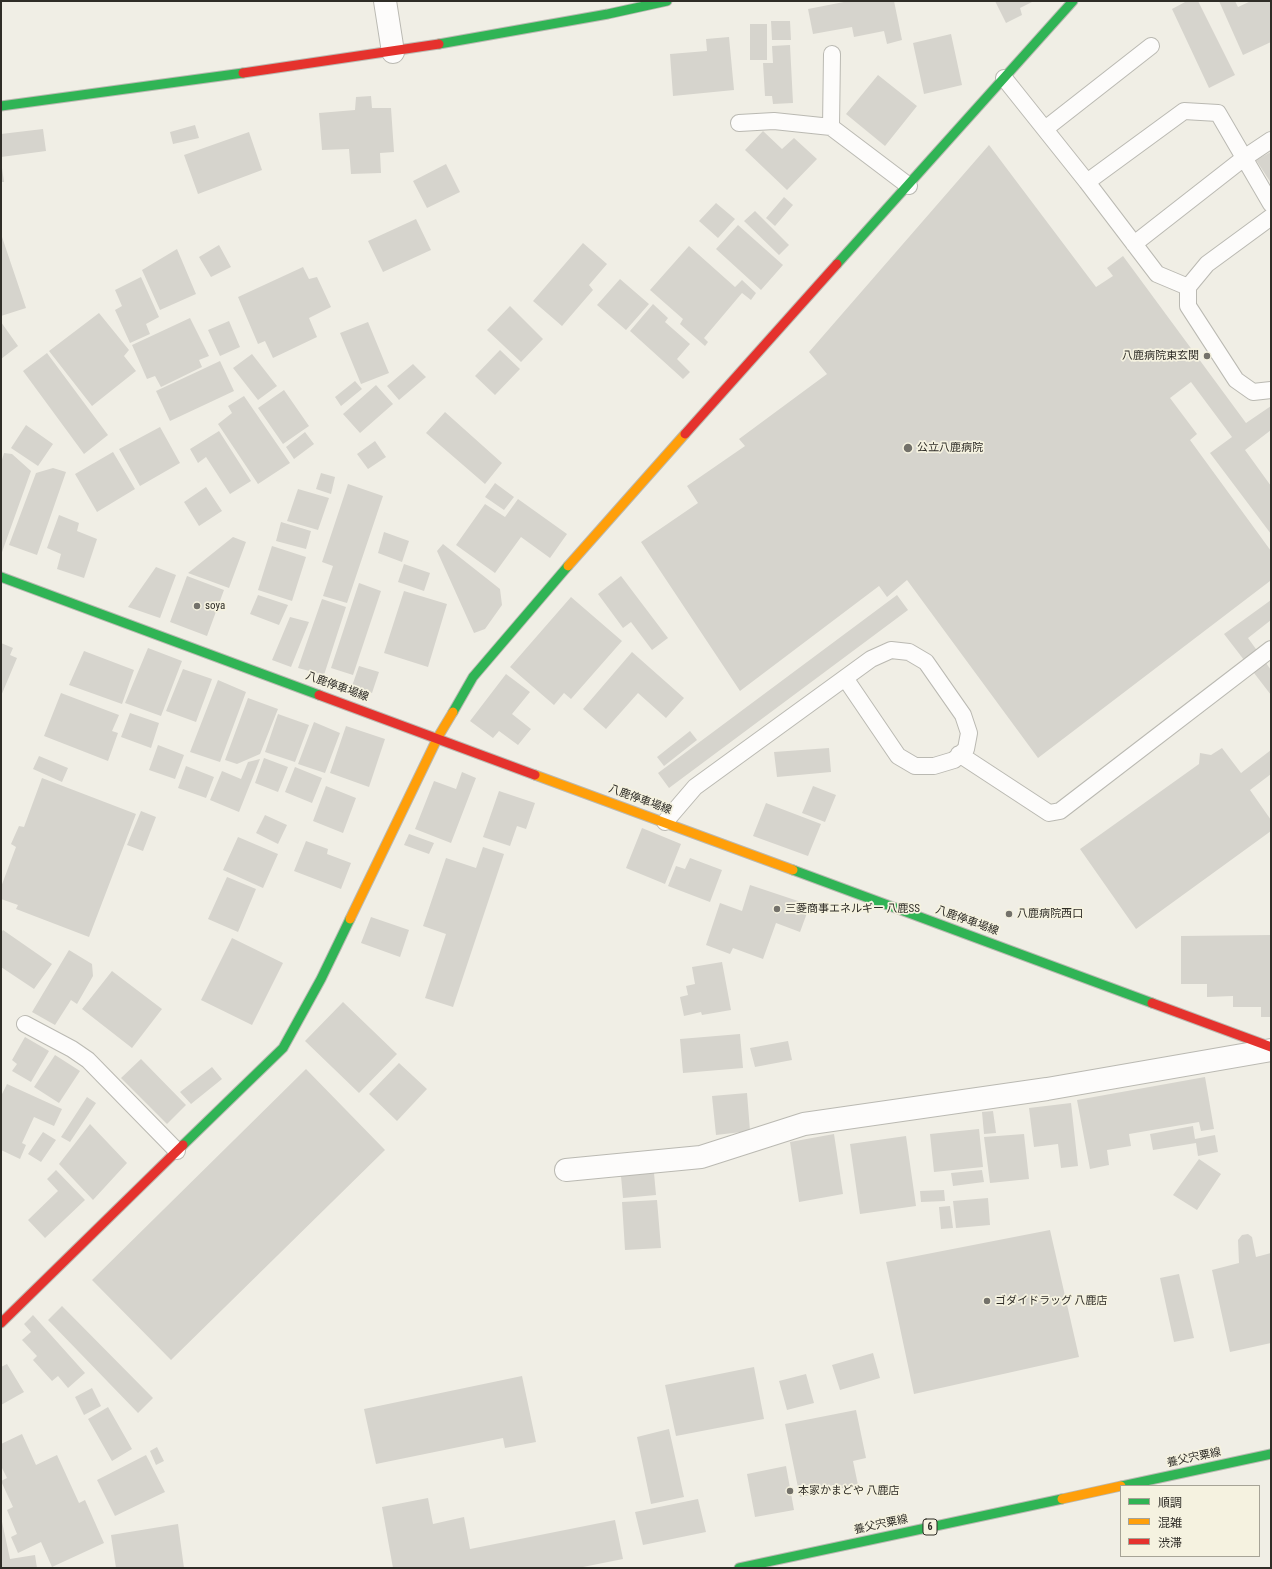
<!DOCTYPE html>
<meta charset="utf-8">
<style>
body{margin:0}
#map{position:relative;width:1272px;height:1569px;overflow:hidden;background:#f0eee5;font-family:"Roboto Condensed","Noto Sans JP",sans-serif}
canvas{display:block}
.frame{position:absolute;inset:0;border:2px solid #2f2d27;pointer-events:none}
.legend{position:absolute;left:1120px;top:1485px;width:140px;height:72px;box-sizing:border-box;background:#f5f2e0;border:1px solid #a6a396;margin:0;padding:5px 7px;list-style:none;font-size:12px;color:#2f2d27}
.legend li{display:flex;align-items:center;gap:8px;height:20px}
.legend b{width:20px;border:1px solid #a6a396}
</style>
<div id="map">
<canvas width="1272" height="1569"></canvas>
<div class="frame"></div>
<ul class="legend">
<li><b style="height:5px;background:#30b455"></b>順調</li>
<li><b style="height:5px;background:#ff9f0a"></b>混雑</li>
<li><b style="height:5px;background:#e5322d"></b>渋滞</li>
</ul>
</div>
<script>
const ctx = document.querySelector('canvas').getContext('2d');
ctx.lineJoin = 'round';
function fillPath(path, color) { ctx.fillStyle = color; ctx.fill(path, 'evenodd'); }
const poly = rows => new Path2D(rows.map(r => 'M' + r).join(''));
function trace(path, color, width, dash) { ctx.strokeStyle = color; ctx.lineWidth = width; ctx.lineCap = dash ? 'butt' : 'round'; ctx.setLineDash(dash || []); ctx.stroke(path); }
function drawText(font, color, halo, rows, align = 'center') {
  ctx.font = font + ' "Roboto Condensed","Noto Sans JP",sans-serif'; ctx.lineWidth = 3.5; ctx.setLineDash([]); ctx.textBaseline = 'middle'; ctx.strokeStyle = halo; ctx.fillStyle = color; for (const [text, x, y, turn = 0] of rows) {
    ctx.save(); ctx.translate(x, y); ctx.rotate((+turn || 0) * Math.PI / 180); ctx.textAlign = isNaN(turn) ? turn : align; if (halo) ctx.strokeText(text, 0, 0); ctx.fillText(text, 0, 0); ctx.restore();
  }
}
fillPath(poly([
 [849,1,894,1,902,40,887,44,884,31,854,37,852,27,813,34,808,9],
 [995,1,1034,1,1020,8,1022,15,1006,23],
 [1187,1,1198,1,1235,75,1209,88,1172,9],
 [1219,1,1235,1,1238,7,1251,1,1271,1,1271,42,1243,55],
 [771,21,790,21,791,40,772,40],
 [750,24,767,24,767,60,750,60],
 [951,34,962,85,924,94,913,43],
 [729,37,734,90,673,96,670,54,707,51,706,39],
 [790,45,793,103,773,104,772,96,765,96,763,63,773,63,772,46],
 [878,75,917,106,885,146,846,114],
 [371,96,372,108,391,108,394,152,380,153,381,173,351,174,349,149,322,150,319,113,355,110,356,97],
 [195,125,199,138,173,144,170,132],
 [43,129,46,151,1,157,1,134],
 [763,131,782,149,794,138,817,159,787,190,745,150],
 [249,132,262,170,198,194,184,155],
 [989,145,1096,287,1113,276,1107,268,1123,256,1246,423,1271,406,1271,430,1245,450,1271,486,1271,534,1210,453,1232,437,1191,382,1170,398,1197,434,1190,440,1271,551,1271,583,1270,581,1038,758,907,580,887,597,879,586,740,691,641,542,698,503,687,486,745,446,739,439,827,374,809,352],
 [1271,152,1271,183,1256,160],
 [1,161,4,182,1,182],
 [446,164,460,192,427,208,413,181],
 [784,197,793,205,775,226,766,218],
 [716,203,735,219,718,238,699,221],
 [755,211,789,245,779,255,744,221],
 [416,219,431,250,383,272,368,241],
 [738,225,783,265,761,290,716,249],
 [1,234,26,308,1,316],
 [583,243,607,264,589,285,593,290,562,326,533,301],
 [219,245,231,267,211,277,199,257],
 [689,246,735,287,742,280,756,293,751,300,742,293,704,338,708,342,705,346,680,324,683,319,650,290],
 [177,249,196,294,160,310,142,270],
 [303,267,309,279,317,277,331,307,309,318,317,337,273,358,265,341,258,344,238,297],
 [141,277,159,317,146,324,150,334,130,343,115,310,122,306,115,290],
 [620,279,649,304,626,330,597,305],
 [653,304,668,318,665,322,690,344,677,359,690,372,683,379,630,331],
 [510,306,543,339,521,362,487,330],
 [99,313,129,350,124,356,136,371,92,406,49,351],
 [190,318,209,356,199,360,202,367,161,387,155,376,147,379,132,345],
 [229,321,240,347,220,356,208,330],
 [1,322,18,346,1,359],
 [368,322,389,373,361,384,340,333],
 [500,350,520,369,495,395,475,376],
 [47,353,108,435,84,454,23,371],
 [252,354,277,386,258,400,233,368],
 [220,361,234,391,170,421,156,391],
 [413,364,426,377,399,400,387,386],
 [355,381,362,389,341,406,335,397],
 [376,385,393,404,360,433,343,414],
 [284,390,309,426,283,444,258,408],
 [244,396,290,463,258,484,218,424,232,413,228,406],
 [445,412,502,463,485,484,426,433],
 [26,425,53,444,38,466,11,448],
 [160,427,180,463,140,486,119,449],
 [219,431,251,481,230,494,206,457,198,463,190,449],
 [305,432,314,444,294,459,286,447],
 [375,441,386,457,368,469,357,454],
 [113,452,135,489,97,512,75,474],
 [4,453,12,454,31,471,1,555,1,463],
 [53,468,66,472,37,555,9,545,36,473],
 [321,473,335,477,331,494,316,489],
 [495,483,514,497,504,510,485,497],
 [348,484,383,496,347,603,323,596,333,566,322,562],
 [206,487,222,511,199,526,184,502],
 [298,489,329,498,318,530,287,521],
 [518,499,567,534,550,558,521,537,495,573,456,545,485,504,505,517],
 [59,515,79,523,77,531,97,539,84,578,57,569,61,554,47,548],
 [281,522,311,531,306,549,276,541],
 [384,532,409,541,402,562,378,553],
 [233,537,246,542,229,588,188,573],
 [443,544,500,589,502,605,485,629,474,633,437,551],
 [272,546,306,557,292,601,258,590],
 [404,564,430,573,424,591,398,582],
 [156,567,176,575,160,618,128,607],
 [187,576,224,590,207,636,170,622],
 [621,576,668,638,652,650,631,622,623,628,598,594],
 [359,583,381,591,353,675,331,668],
 [404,591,447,604,428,667,384,653],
 [258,595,288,605,279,625,250,614],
 [897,595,908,610,669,788,658,773],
 [571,597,622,641,571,699,564,693,554,705,510,667],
 [322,599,346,607,324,675,298,668],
 [1271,600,1271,620,1248,638,1271,670,1271,695,1224,634],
 [290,617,309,622,291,667,272,660],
 [1,643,13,648,10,655,17,658,1,696],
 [148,648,182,661,161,716,125,703],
 [84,651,134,670,122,704,69,685],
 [632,652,684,698,666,718,638,693,606,729,583,709],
 [359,666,379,672,372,693,352,686],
 [183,669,212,679,196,722,166,711],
 [506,674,530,692,512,714,531,729,518,745,499,731,493,738,470,721],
 [218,680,246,692,220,762,190,752],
 [61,693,119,715,112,731,118,733,108,761,44,736],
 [248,698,278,709,260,754,237,764,225,760],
 [130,713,159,723,151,748,121,737],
 [278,714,309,725,295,762,265,752],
 [314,722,340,733,325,773,298,764],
 [346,726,385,739,369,787,330,773],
 [690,731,697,740,664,766,657,757],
 [158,745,184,755,175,779,149,770],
 [829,748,831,772,777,777,774,752],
 [1222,748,1241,773,1271,750,1271,774,1250,790,1271,820,1271,831,1136,929,1080,849,1199,764,1200,753,1211,755],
 [39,756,68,768,62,782,33,769],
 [264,758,288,767,278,792,255,783],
 [260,759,239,812,210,800,222,771,241,779,248,762],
 [186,766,214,777,206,798,178,788],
 [295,767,322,778,312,803,285,792],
 [462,772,476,778,451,843,415,829,434,781,456,789],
 [42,778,136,814,89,937,16,909,18,905,1,899,1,887,16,847,11,844,19,826,24,827],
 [326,786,356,798,343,833,313,821],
 [813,786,836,795,825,822,802,813],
 [499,791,535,803,526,829,517,826,510,846,483,837],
 [766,803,821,824,808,856,753,836],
 [141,811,156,817,143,851,127,845],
 [265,815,287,825,278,844,256,833],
 [642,828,681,844,665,884,626,868],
 [409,834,434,843,429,854,404,845],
 [238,837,278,854,263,888,223,870],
 [306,841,328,849,327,854,351,863,341,889,294,871],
 [483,847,504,854,453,1007,425,998,446,934,423,926,446,858,476,868],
 [690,858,722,870,710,902,668,886,676,866,685,869],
 [227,877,256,889,238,932,208,919],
 [750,885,810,905,800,932,776,923,763,959,733,948,730,954,706,945,720,903,742,911],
 [371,917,409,930,400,957,361,943],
 [3,930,52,964,34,989,1,967,1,933],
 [1271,935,1271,1017,1261,1017,1261,1007,1233,1007,1233,996,1207,997,1207,984,1181,984,1181,936],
 [232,938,283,963,252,1025,201,1000],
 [69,950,92,964,93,976,77,1004,71,1000,55,1025,32,1012],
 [722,962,731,1010,702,1015,701,1012,684,1016,680,997,688,995,686,986,695,984,692,967],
 [112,971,162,1009,132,1048,82,1009],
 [343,1002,397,1054,359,1093,305,1041],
 [740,1034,743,1068,683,1073,680,1039],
 [25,1037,49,1051,31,1082,12,1071,17,1064,12,1060],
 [788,1041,792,1060,755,1067,750,1048],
 [55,1055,80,1071,59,1103,34,1087],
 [141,1059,186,1105,167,1124,121,1078],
 [399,1063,427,1089,397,1121,369,1094],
 [212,1067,222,1079,191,1104,180,1092],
 [306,1069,385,1150,171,1360,92,1280],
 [1205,1077,1214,1129,1201,1131,1199,1122,1129,1134,1131,1146,1107,1150,1109,1165,1090,1169,1077,1100],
 [7,1084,62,1109,54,1126,34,1117,22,1143,26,1145,20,1159,1,1150,1,1096],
 [747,1093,750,1131,716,1135,712,1096],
 [87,1097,96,1103,70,1142,61,1137],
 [1071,1103,1078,1166,1061,1168,1058,1144,1034,1147,1029,1108],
 [993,1111,996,1133,984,1134,982,1112],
 [90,1124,127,1163,93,1200,59,1164],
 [1193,1126,1195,1139,1215,1135,1218,1152,1198,1156,1196,1143,1153,1150,1150,1134],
 [979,1129,983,1167,934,1172,930,1134],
 [43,1132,56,1140,41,1162,28,1154],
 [834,1134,843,1194,799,1202,790,1142],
 [1024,1134,1029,1179,990,1183,984,1137],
 [906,1136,916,1206,860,1214,850,1144],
 [1199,1159,1221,1174,1197,1210,1173,1195],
 [56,1170,85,1200,45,1238,28,1220,58,1191,47,1179],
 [982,1170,984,1182,953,1186,951,1173],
 [654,1173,656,1195,623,1198,621,1176],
 [944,1190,945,1201,921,1202,920,1191],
 [988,1198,990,1225,956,1228,953,1201],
 [657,1200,661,1248,625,1250,622,1202],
 [950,1206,953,1228,941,1229,939,1207],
 [1050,1230,1079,1357,914,1394,886,1262],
 [1248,1234,1252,1237,1256,1257,1271,1253,1271,1343,1230,1352,1212,1270,1239,1263,1238,1240,1242,1235],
 [1179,1274,1194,1338,1174,1342,1160,1278],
 [62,1306,153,1398,138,1413,48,1320],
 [33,1315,85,1373,68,1388,58,1376,52,1381,33,1360,37,1356,22,1340,31,1332,24,1324],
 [873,1353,880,1378,840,1390,832,1365],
 [7,1364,24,1392,1,1405,1,1367],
 [754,1367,764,1419,676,1436,665,1385],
 [806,1374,814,1403,787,1410,779,1381],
 [522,1376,536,1442,505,1448,503,1438,376,1464,364,1409],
 [92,1388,101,1406,84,1415,75,1397],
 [108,1407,132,1449,112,1461,88,1419],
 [856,1410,866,1458,853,1461,858,1485,800,1497,785,1424],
 [669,1429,684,1497,651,1504,637,1437],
 [22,1434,36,1465,57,1455,79,1503,85,1500,104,1543,52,1567,41,1542,18,1553,11,1537,17,1534,7,1510,13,1507,1,1481,7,1478,1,1466,1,1444],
 [157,1447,164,1461,156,1465,150,1451],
 [146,1455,165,1492,115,1516,97,1480],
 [786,1466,794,1510,755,1517,747,1474],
 [428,1498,433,1524,464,1517,470,1549,615,1520,623,1559,578,1568,393,1568,382,1507],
 [698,1499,706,1532,643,1545,635,1512],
 [1,1517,10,1559,35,1555,37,1568,1,1568],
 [178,1524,184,1568,116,1568,111,1535]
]), '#d6d4cd');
const lane = poly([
 [1004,78,1087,182,1184,111,1218,113,1271,204],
 [739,123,774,121,831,127,909,186],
 [831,127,832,54],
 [1045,129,1151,46],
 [1087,182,1157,274,1188,287],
 [1271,217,1207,264,1188,287,1188,306,1236,380,1253,392,1271,390],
 [1134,244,1244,158,1271,140],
 [959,754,1049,813,1060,811,1271,649],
 [665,822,695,787,871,659,891,650,909,652,926,662,963,715,969,733,966,749,954,760,934,766,915,766,898,756,845,678],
 [25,1024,72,1049,88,1060,177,1151]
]);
const street = poly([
 [385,1,393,52],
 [566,1170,701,1157,804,1124,1047,1089,1271,1050]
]);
const fast = poly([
 [439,44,608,14,667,1],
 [1,106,243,73],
 [837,264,1073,1],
 [1,577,319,695],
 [453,712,473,677,568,566],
 [793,870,1152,1003],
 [183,1145,283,1048,321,979,350,919],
 [1122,1486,1271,1454],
 [739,1568,1062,1499]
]);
const slow = poly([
 [568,566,685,434],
 [535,775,793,870],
 [350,919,438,737,453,712],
 [1062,1499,1121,1486]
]);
const jam = poly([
 [243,73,439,44],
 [685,434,837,264],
 [319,695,535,775],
 [1152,1003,1271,1047],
 [1,1323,183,1145]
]);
trace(lane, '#bab9b2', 18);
trace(street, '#bab9b2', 24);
trace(fast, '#bab9b2', 11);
trace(slow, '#bab9b2', 11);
trace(jam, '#bab9b2', 11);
trace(lane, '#fdfcfb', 16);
trace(street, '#fdfcfb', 22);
trace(fast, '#30b455', 9);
trace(slow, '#ff9f0a', 9);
trace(jam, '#e5322d', 9);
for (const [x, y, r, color] of [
 [1207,356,4,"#73716a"],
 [908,448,5,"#73716a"],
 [197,606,4,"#73716a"],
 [777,909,4,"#73716a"],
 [1009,914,4,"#73716a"],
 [987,1301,4,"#73716a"],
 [790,1491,4,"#73716a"]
]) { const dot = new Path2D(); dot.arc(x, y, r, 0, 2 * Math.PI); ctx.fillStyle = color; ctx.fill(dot); trace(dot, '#f5f2e0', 1.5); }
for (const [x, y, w] of [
 [930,1527,14]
]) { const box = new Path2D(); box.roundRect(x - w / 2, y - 8, w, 16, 3); ctx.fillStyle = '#f5f2e0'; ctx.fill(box); trace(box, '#2f2d27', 1); }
drawText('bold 10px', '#2f2d27', null, [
 ["6",930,1527]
]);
drawText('11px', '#2f2d27', '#f5f2e0', [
 ["八鹿病院東玄関",1199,356,"right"],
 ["公立八鹿病院",917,448],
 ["soya",205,606],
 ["三菱商事エネルギー 八鹿SS",785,909],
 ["八鹿病院西口",1017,914],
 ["ゴダイドラッグ 八鹿店",995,1301],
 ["本家かまどや 八鹿店",798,1491]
], 'left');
drawText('11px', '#2f2d27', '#f5f2e0', [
 ["八鹿停車場線",337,687,20],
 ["八鹿停車場線",640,800,20],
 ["八鹿停車場線",967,921,20],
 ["養父宍粟線",1194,1458,-12],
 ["養父宍粟線",881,1525,-12]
]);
</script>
